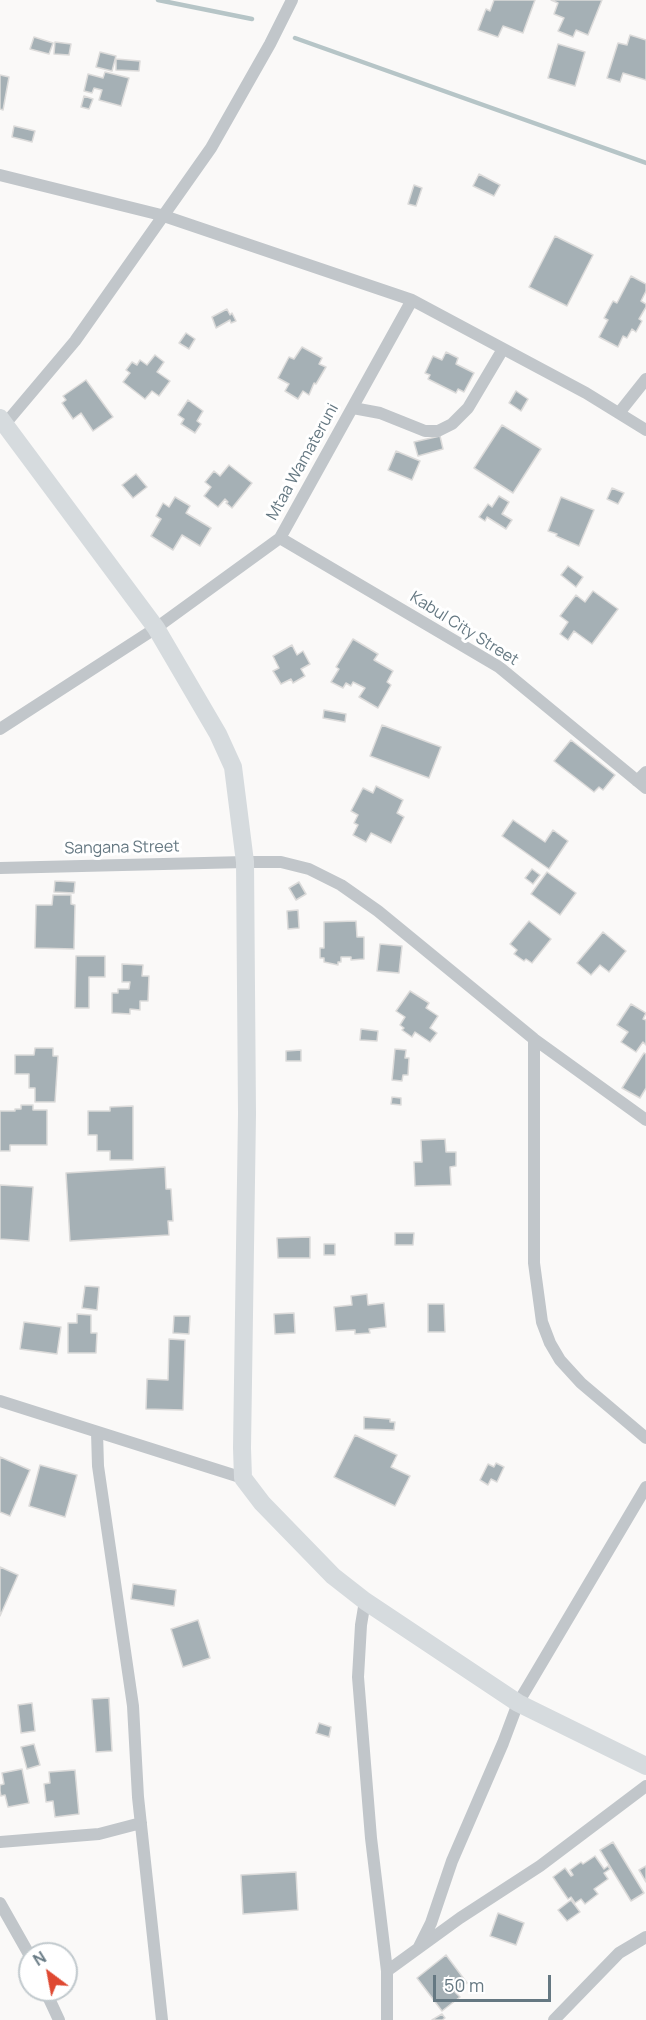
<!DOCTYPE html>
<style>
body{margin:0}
#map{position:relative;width:646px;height:2020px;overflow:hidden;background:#faf9f8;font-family:Manrope,sans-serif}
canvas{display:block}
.north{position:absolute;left:18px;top:1942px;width:60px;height:60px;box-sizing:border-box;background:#fff;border:2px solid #c1c9cd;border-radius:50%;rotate:328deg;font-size:16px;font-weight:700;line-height:24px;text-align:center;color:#657882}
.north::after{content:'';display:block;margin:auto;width:21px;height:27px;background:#df4932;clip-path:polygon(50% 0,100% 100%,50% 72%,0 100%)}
.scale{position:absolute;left:433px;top:1975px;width:118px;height:27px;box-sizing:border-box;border:3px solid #657882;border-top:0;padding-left:8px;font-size:18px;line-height:21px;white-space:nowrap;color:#657882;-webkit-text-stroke:4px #fff;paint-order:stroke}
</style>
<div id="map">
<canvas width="646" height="2020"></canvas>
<div class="north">N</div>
<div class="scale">50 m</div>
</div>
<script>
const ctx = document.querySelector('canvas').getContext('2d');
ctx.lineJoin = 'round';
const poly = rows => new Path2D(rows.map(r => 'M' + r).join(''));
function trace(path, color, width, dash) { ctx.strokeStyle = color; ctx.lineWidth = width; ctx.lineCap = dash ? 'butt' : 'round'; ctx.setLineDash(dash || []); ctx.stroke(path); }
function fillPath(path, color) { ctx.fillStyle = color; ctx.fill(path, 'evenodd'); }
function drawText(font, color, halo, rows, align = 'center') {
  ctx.font = font + ' Manrope,sans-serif'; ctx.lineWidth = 6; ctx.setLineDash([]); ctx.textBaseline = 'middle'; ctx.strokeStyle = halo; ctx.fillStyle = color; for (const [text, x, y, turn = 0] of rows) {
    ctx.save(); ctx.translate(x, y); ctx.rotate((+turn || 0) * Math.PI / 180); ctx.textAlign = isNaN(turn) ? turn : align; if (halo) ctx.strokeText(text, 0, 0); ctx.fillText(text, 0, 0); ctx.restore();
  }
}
trace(poly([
 [158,0,252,19],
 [295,38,646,163]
]), '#b6c5c7', 4.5);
const building = poly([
 [494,0,535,0,523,33,503,26,498,37,478,30,486,9,490,11,494,0],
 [551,0,602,0,588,35,576,30,573,37,558,31,564,18,554,14,558,3,551,0],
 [630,35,646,40,646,80,623,73,620,82,607,78,618,43,627,45,630,35],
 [34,37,53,43,49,54,30,49,34,37],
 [55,42,71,44,69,55,54,54,55,42],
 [558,44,585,52,575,86,548,78,558,44],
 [100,52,116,56,112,71,96,67,100,52],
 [116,59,140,61,139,71,116,70,116,59],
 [105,72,129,78,121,106,99,100,102,90,94,88,92,93,84,91,88,74,103,78,105,72],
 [0,75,9,77,3,110,0,109,0,75],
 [84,96,93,99,89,109,81,107,84,96],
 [14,126,35,131,32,142,12,137,14,126],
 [479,174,500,185,494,196,473,186,479,174],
 [414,185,422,188,416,206,408,204,414,185],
 [555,236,593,255,567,306,529,287,555,236],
 [631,276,646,284,646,291,641,301,646,304,646,307,639,319,642,321,636,332,632,329,627,338,623,336,618,347,599,337,608,320,604,318,613,301,617,303,631,276],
 [227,309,230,315,232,313,236,321,231,323,230,320,216,328,212,317,227,309],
 [186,333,195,339,189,349,179,343,186,333],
 [302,347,322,358,319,364,326,367,316,384,314,383,309,395,303,391,298,399,285,391,289,384,278,378,289,357,294,359,302,347],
 [446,352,458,358,456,364,474,373,464,392,458,389,456,393,428,379,430,375,425,373,433,356,442,360,446,352],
 [155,355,164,362,157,372,170,381,159,396,152,391,145,399,123,382,130,373,126,370,132,362,137,365,140,360,147,365,155,355],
 [86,380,113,417,93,431,81,413,73,419,62,403,66,400,63,396,86,380],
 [516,391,528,399,521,411,509,403,516,391],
 [188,400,203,411,197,421,201,424,195,433,181,424,184,419,178,415,188,400],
 [502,425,541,449,513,493,474,468,502,425],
 [440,436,443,449,418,456,414,442,440,436],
 [396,451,420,461,412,480,388,470,396,451],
 [229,465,252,483,232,508,226,503,228,502,225,499,218,507,204,496,211,487,205,482,214,471,220,476,229,465],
 [136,474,147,487,133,498,122,485,136,474],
 [612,488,624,493,618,504,607,499,612,488],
 [499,496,509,502,502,514,512,520,506,529,487,517,485,521,479,517,488,504,492,507,499,496],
 [175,497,190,506,186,513,211,528,200,546,182,535,173,550,151,536,161,519,156,516,163,503,169,507,175,497],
 [561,497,594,510,579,546,556,536,557,534,548,531,561,497],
 [568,566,583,577,576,587,561,575,568,566],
 [593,591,618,609,592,644,574,631,568,640,560,634,568,622,560,616,576,595,585,602,593,591],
 [353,639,378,654,374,660,393,671,387,682,391,685,378,708,359,697,365,688,353,682,351,686,346,683,343,688,331,682,339,669,336,667,353,639],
 [292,645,297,655,303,651,310,664,301,669,305,676,293,683,291,679,281,684,273,671,279,668,273,656,292,645],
 [324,710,346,714,345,722,323,718,324,710],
 [382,725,441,747,429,778,370,756,382,725],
 [571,740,615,775,603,790,599,787,594,792,554,761,571,740],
 [376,786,403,800,397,813,404,817,391,843,371,833,366,842,353,835,358,825,354,823,358,815,351,811,363,788,373,793,376,786],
 [513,820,545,842,553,830,568,841,549,869,502,836,513,820],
 [532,869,540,875,533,884,525,878,532,869],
 [547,872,576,893,560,915,531,894,547,872],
 [55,881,75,882,74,893,54,892,55,881],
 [299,882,306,894,296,900,289,888,299,882],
 [53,895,71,895,71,904,75,905,74,949,35,948,36,905,52,905,53,895],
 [298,910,299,928,288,929,287,911,298,910],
 [356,921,357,937,364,937,364,959,351,960,351,957,341,957,341,962,338,962,338,965,324,962,324,958,320,958,320,948,324,948,324,922,356,921],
 [529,921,551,939,532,963,526,959,524,961,514,954,517,950,510,944,529,921],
 [603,932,626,951,609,972,600,965,591,975,577,963,603,932],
 [380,944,402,946,399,973,377,971,380,944],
 [76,956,105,956,105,977,89,977,89,1008,75,1008,76,956],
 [122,964,143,965,142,976,149,976,148,1001,140,1001,140,1010,130,1009,130,1014,112,1013,112,993,118,993,118,989,129,989,130,982,122,982,122,964],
 [410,991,429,1003,426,1008,438,1016,430,1028,437,1033,430,1042,415,1032,412,1037,402,1030,404,1028,400,1025,405,1017,396,1011,410,991],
 [631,1004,646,1013,643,1019,646,1020,646,1045,643,1042,636,1052,621,1042,628,1032,617,1025,631,1004],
 [361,1029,378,1031,377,1041,360,1040,361,1029],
 [35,1048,53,1048,53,1056,58,1056,55,1102,35,1102,35,1088,29,1088,29,1074,15,1074,15,1055,34,1055,35,1048],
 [395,1049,406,1050,405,1058,409,1058,408,1075,403,1075,402,1081,392,1080,395,1049],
 [301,1050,301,1061,286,1061,286,1051,301,1050],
 [644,1053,646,1054,646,1088,640,1098,622,1088,644,1053],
 [392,1097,401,1098,401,1105,391,1104,392,1097],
 [21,1105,33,1105,33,1110,47,1110,47,1145,10,1145,10,1151,0,1151,0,1111,15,1111,15,1109,21,1109,21,1105],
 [133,1106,133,1160,110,1160,110,1151,97,1151,97,1135,88,1135,88,1111,110,1111,110,1107,133,1106],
 [445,1139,446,1152,456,1152,456,1166,450,1167,451,1185,415,1186,414,1162,422,1162,421,1140,445,1139],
 [165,1167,166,1189,171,1189,173,1221,168,1221,169,1235,70,1241,66,1173,165,1167],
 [0,1185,33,1187,29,1241,0,1239,0,1185],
 [395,1233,414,1233,413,1245,395,1245,395,1233],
 [310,1237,310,1258,278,1258,277,1238,310,1237],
 [324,1244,335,1244,335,1255,324,1255,324,1244],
 [85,1286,99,1287,97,1310,82,1308,85,1286],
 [367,1294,368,1305,384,1303,386,1327,369,1329,370,1333,355,1334,355,1330,336,1331,334,1307,352,1305,351,1296,367,1294],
 [428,1304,444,1304,445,1332,428,1332,428,1304],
 [294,1313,295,1333,275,1334,274,1314,294,1313],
 [77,1314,91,1315,91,1333,97,1333,96,1353,68,1353,68,1323,77,1323,77,1314],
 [174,1316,190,1316,189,1334,173,1333,174,1316],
 [24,1322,61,1327,57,1354,20,1349,24,1322],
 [169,1339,185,1340,183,1410,146,1409,147,1379,168,1380,169,1339],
 [364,1417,390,1419,390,1422,395,1422,394,1430,364,1429,364,1417],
 [355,1435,397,1455,391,1467,410,1476,395,1506,334,1477,355,1435],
 [0,1457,30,1470,10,1516,0,1512,0,1457],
 [496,1463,504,1467,497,1482,491,1479,488,1485,480,1480,488,1464,494,1467,496,1463],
 [40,1465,77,1475,65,1517,29,1506,40,1465],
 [0,1567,18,1575,0,1616,0,1567],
 [133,1584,176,1590,174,1606,131,1599,133,1584],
 [198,1620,210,1658,183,1667,171,1629,198,1620],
 [109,1698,112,1751,96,1752,92,1699,109,1698],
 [32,1703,35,1731,21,1733,18,1705,32,1703],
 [319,1723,331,1727,329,1737,316,1733,319,1723],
 [34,1744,40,1765,27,1769,21,1747,34,1744],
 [22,1769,29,1803,8,1807,5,1795,1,1796,0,1791,0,1785,4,1784,2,1773,22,1769],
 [75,1770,79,1814,55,1817,53,1801,46,1802,44,1784,50,1783,49,1772,75,1770],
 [613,1842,644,1893,631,1901,600,1850,613,1842],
 [595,1856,604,1869,608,1866,610,1869,604,1873,608,1879,594,1889,598,1894,585,1904,581,1899,575,1903,571,1897,568,1899,553,1877,565,1868,571,1876,573,1875,570,1870,581,1862,583,1864,595,1856],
 [646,1866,646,1882,639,1870,646,1866],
 [296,1872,298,1910,243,1914,241,1875,296,1872],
 [571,1900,580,1912,567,1921,558,1910,571,1900],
 [498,1913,524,1923,516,1945,490,1936,498,1913],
 [446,1955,467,1983,455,1992,460,1997,442,2011,417,1978,446,1955],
 [442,2014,445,2018,442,2020,432,2020,442,2014]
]);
fillPath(building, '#a5b0b5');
trace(building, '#dcdbda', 1.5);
trace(poly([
 [0,175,161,215,412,300,586,393,646,430],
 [353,408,380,413,425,431,438,431,452,424,468,408,503,349],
 [619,413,646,379],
 [5,424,75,341,211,148,270,44,292,0],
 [280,538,499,667,646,788],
 [0,729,156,628,280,538,412,300],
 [637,781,646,772],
 [0,868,245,862,281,862,309,869,341,885,378,911,534,1039,646,1120],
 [534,1039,534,1263,542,1322,550,1343,560,1360,581,1383,646,1438],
 [0,1401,243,1478],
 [97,1432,98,1466,133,1706,138,1797,162,2020],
 [365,1601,361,1625,358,1677,371,1838,387,1971,387,2020],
 [0,1842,99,1834,141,1823],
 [0,1903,30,1956],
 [419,1947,431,1923,452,1861,503,1743,518,1703,646,1487],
 [387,1971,460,1918,540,1866,646,1786],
 [45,1990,59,2020],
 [554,2020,619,1953,646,1937]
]), '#c1c6ca', 12);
trace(poly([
 [0,418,156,628,218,734,233,767,245,862,247,1114,242,1448,243,1478,262,1503,333,1576,365,1601,518,1703,646,1766]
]), '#d6dbde', 18);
drawText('16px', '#657882', '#fff', [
 ["Mtaa Wamateruni",303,462,-61],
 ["Kabul City Street",464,629,32],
 ["Sangana Street",122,848,-1]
]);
</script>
